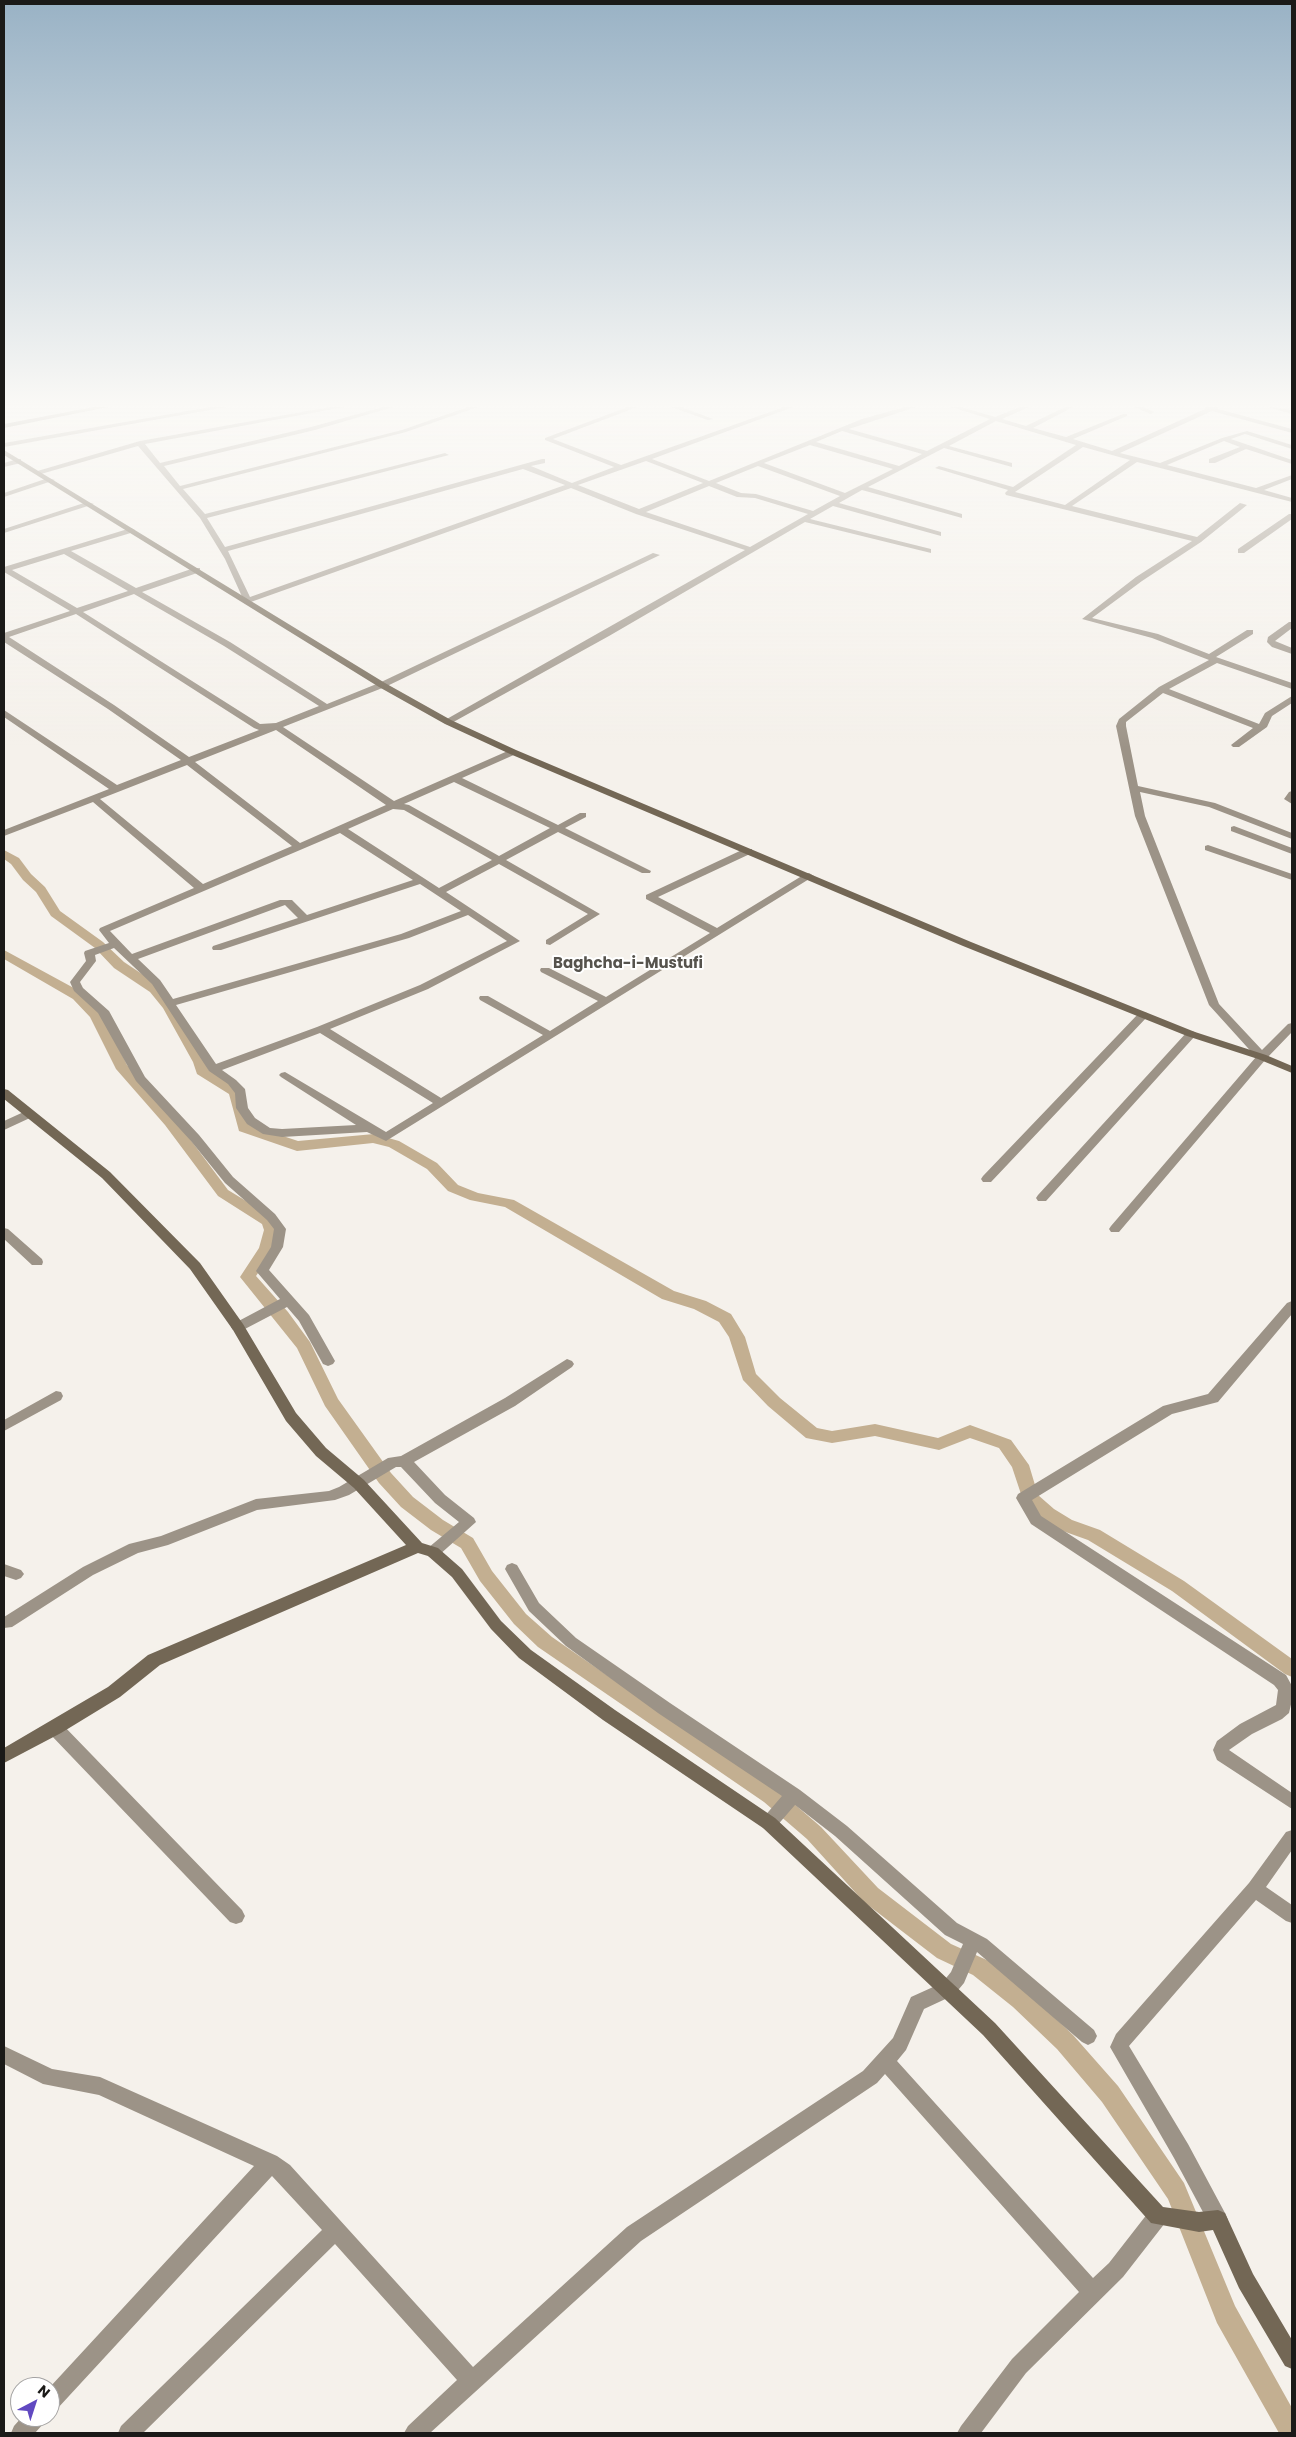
<!DOCTYPE html>
<style>
body{margin:0}
#map{position:relative;width:1296px;height:2437px;overflow:hidden;background:#f5f1eb;font-family:Poppins,sans-serif}
canvas{display:block}
.frame{position:absolute;inset:0;border:5px solid #1b1a18;pointer-events:none}
.north{position:absolute;left:10px;top:2377px;width:50px;height:50px;box-sizing:border-box;background:#fff;border:1px solid #a4a3a3;border-radius:50%;rotate:40deg;font-size:14px;font-weight:700;line-height:20px;text-align:center;color:#1b1a18}
.north::after{content:'';display:block;margin:auto;width:18px;height:22px;background:#6149c1;clip-path:polygon(50% 0,100% 100%,50% 72%,0 100%)}
</style>
<div id="map">
<canvas width="1296" height="2437"></canvas>
<div class="frame"></div>
<div class="north">N</div>
</div>
<script>
const ctx = document.querySelector('canvas').getContext('2d');
ctx.lineJoin = 'round';
const poly = rows => new Path2D(rows.map(r => 'M' + r).join(''));
function fillPath(path, color) { ctx.fillStyle = color; ctx.fill(path, 'evenodd'); }
function drawText(font, color, halo, rows, align = 'center') {
  ctx.font = font + ' Poppins,sans-serif'; ctx.lineWidth = 4; ctx.setLineDash([]); ctx.textBaseline = 'middle'; ctx.strokeStyle = halo; ctx.fillStyle = color; for (const [text, x, y, turn = 0] of rows) {
    ctx.save(); ctx.translate(x, y); ctx.rotate((+turn || 0) * Math.PI / 180); ctx.textAlign = isNaN(turn) ? turn : align; if (halo) ctx.strokeText(text, 0, 0); ctx.fillText(text, 0, 0); ctx.restore();
  }
}
fillPath(poly([
 [4,850,19,858,31,874,45,887,60,911,103,942,124,962,160,986,176,1008,207,1062,208,1069,242,1092,250,1125,298,1141,374,1134,399,1141,437,1163,458,1185,478,1193,514,1200,674,1291,706,1301,731,1314,745,1337,756,1374,780,1398,817,1428,832,1431,875,1424,938,1438,970,1425,1011,1440,1029,1465,1038,1495,1054,1509,1072,1520,1100,1530,1184,1581,1292,1659,1292,1677,1285,1674,1172,1591,1088,1540,1060,1530,1042,1519,1024,1503,1012,1467,999,1448,970,1438,939,1450,875,1436,832,1443,806,1438,768,1406,743,1380,729,1337,719,1322,694,1309,662,1299,505,1207,470,1200,448,1191,427,1169,389,1147,373,1143,297,1151,239,1131,229,1094,197,1074,193,1062,163,1008,150,992,114,968,95,948,51,916,36,892,23,880,11,864,4,859,4,850],
 [4,950,83,993,103,1015,127,1065,175,1119,228,1190,274,1218,280,1230,275,1248,256,1276,288,1312,310,1342,338,1399,391,1473,413,1497,443,1520,473,1538,492,1571,526,1614,552,1637,611,1678,778,1790,821,1827,878,1888,951,1944,989,1961,1029,1993,1073,2035,1118,2086,1184,2183,1235,2306,1292,2408,1292,2433,1279,2433,1217,2323,1168,2199,1102,2102,1057,2049,1013,2007,973,1975,937,1958,864,1902,807,1839,764,1802,538,1647,514,1624,480,1581,461,1548,431,1530,401,1507,379,1483,325,1406,297,1348,240,1277,259,1248,264,1230,262,1224,218,1196,165,1125,116,1069,90,1017,73,999,4,959,4,950]
]), '#c3af91');
fillPath(poly([
 [211,407,226,407,4,447,4,443,211,407],
 [330,407,344,407,145,444,160,463,311,427,383,407,393,407,315,430,164,466,180,486,402,430,468,407,478,407,406,432,183,489,205,514,445,453,449,455,207,518,225,547,542,459,545,459,545,463,531,466,572,483,614,467,545,440,545,438,628,407,637,407,553,439,621,465,784,407,793,407,652,459,709,481,862,419,905,407,916,407,849,429,927,451,990,419,951,407,961,407,995,417,1020,407,1029,407,1002,419,1026,426,1065,407,1073,407,1033,428,1066,437,1123,414,1127,414,1127,416,1073,439,1112,451,1205,409,1205,407,1219,407,1218,409,1292,429,1292,433,1212,411,1120,453,1160,463,1222,438,1247,431,1292,445,1292,449,1245,434,1231,439,1292,460,1292,464,1246,449,1215,463,1209,463,1209,459,1240,447,1224,441,1167,465,1256,488,1292,475,1292,479,1264,490,1292,498,1292,502,1137,462,1072,506,1197,537,1240,503,1247,505,1201,542,1142,581,1092,618,1158,634,1209,654,1247,630,1253,630,1253,634,1216,657,1292,683,1292,689,1217,663,1169,689,1259,724,1265,713,1292,696,1292,703,1272,716,1267,727,1239,747,1233,747,1231,745,1253,728,1163,693,1126,722,1126,726,1138,786,1215,803,1292,833,1292,839,1209,807,1140,792,1145,816,1219,1004,1262,1050,1288,1024,1292,1023,1292,1032,1266,1059,1119,1232,1111,1232,1109,1229,1111,1226,1256,1057,1209,1005,1135,816,1116,726,1119,719,1159,687,1209,660,1152,638,1082,619,1136,577,1192,541,1006,495,1005,493,1008,490,935,468,939,466,1013,487,1076,445,996,421,949,446,1012,463,1012,467,944,448,868,487,962,514,962,518,862,490,839,503,941,532,941,536,833,506,810,519,931,549,931,553,805,522,609,636,448,725,443,722,445,720,745,550,636,514,571,488,248,603,244,601,225,559,200,518,138,446,41,474,34,472,140,441,330,407],
 [842,431,922,454,899,466,816,442,842,431],
 [810,445,893,469,845,493,764,463,810,445],
 [1083,447,1130,460,1065,505,1015,492,1083,447],
 [646,461,703,483,639,509,578,485,646,461],
 [758,466,840,496,813,511,756,494,741,493,716,483,758,466],
 [523,469,565,485,250,597,228,551,523,469],
 [709,486,737,497,755,498,808,514,750,547,646,512,709,486],
 [671,407,681,407,713,419,708,420,671,407],
 [1134,407,1143,407,1154,412,1151,414,1134,407],
 [1270,407,1292,410,1292,414,1271,408,1270,407],
 [18,459,21,459,21,463,4,467,4,463,18,459],
 [48,478,55,480,4,497,4,493,48,478],
 [87,502,94,504,4,533,4,529,87,502],
 [1289,514,1292,514,1292,519,1244,553,1238,553,1238,549,1289,514],
 [131,528,135,530,134,532,71,551,136,588,194,568,200,568,200,572,142,592,230,642,327,704,379,683,653,553,660,555,385,687,283,727,394,801,510,750,516,750,516,754,462,778,558,825,580,813,586,813,586,817,565,828,651,871,650,873,642,873,558,832,506,860,600,914,550,945,546,944,546,940,588,914,499,864,446,892,520,941,428,989,330,1029,441,1098,543,1035,480,1000,479,998,480,996,488,996,550,1031,598,1001,541,972,540,970,541,968,549,968,606,997,710,933,646,899,646,895,744,849,752,849,752,853,658,897,717,928,805,874,809,873,814,876,386,1141,367,1132,282,1137,263,1134,247,1124,236,1108,235,1093,228,1084,209,1071,152,984,114,948,95,955,96,961,80,982,83,988,109,1011,145,1077,199,1135,233,1177,275,1214,286,1229,283,1247,269,1270,309,1315,335,1361,333,1364,328,1366,323,1364,299,1321,287,1307,243,1330,233,1330,231,1327,233,1324,280,1299,256,1271,271,1247,274,1229,267,1220,225,1183,191,1141,136,1081,98,1013,74,991,70,982,86,961,84,953,85,951,109,943,99,930,100,928,194,888,93,802,4,836,4,830,109,789,4,717,4,710,117,785,181,760,108,709,4,642,4,633,70,611,4,572,4,567,131,528],
 [64,554,128,591,77,608,12,570,64,554],
 [134,594,224,646,319,706,276,723,260,724,83,612,134,594],
 [76,614,254,728,259,730,189,757,114,705,9,637,76,614],
 [276,730,386,805,300,843,195,762,276,730],
 [187,765,292,846,203,884,100,799,187,765],
 [454,782,550,828,499,856,409,805,404,804,454,782],
 [393,809,404,810,492,860,439,888,348,829,393,809],
 [340,833,413,880,307,915,292,900,280,900,132,954,110,931,340,833],
 [420,884,461,911,401,934,173,999,160,980,138,959,285,905,298,918,213,946,212,948,213,950,221,950,420,884],
 [468,915,507,941,420,985,317,1027,216,1064,176,1005,409,938,468,915],
 [320,1033,433,1103,386,1132,285,1072,281,1073,279,1075,281,1077,356,1125,282,1129,270,1128,255,1118,248,1108,245,1089,236,1080,222,1070,320,1033],
 [1289,622,1292,622,1292,628,1275,641,1292,648,1292,654,1272,647,1267,642,1268,637,1289,622],
 [1292,791,1292,804,1284,799,1289,792,1292,791],
 [1234,826,1292,848,1292,854,1231,831,1231,827,1234,826],
 [1208,845,1292,874,1292,880,1205,850,1205,846,1208,845],
 [1143,1012,1147,1013,1149,1015,1147,1017,991,1182,983,1182,981,1179,983,1176,1139,1013,1143,1012],
 [1191,1031,1195,1032,1197,1034,1195,1036,1046,1201,1038,1201,1036,1198,1038,1195,1187,1032,1191,1031],
 [28,1110,32,1111,34,1114,32,1117,4,1130,4,1121,28,1110],
 [4,1228,8,1229,42,1259,43,1262,42,1265,32,1265,4,1239,4,1228],
 [1292,1301,1292,1314,1218,1402,1172,1414,1032,1500,1041,1516,1286,1675,1292,1686,1292,1700,1289,1713,1282,1719,1252,1734,1229,1750,1292,1793,1292,1809,1217,1760,1213,1750,1217,1741,1240,1724,1276,1705,1278,1690,1274,1685,1031,1524,1016,1498,1018,1494,1163,1406,1208,1394,1287,1303,1292,1301],
 [567,1359,572,1361,574,1364,572,1367,515,1406,414,1462,445,1495,474,1518,476,1522,438,1556,433,1558,428,1556,426,1552,428,1548,459,1522,435,1503,401,1467,396,1467,349,1495,335,1500,257,1510,168,1545,138,1553,93,1575,12,1627,4,1628,4,1617,83,1567,129,1544,161,1536,256,1499,329,1491,339,1487,388,1458,401,1456,505,1398,567,1359],
 [56,1391,61,1392,63,1396,61,1400,4,1431,4,1420,56,1391],
 [512,1563,517,1565,539,1603,576,1638,670,1703,800,1790,847,1826,957,1923,987,1939,1094,2030,1097,2036,1094,2042,1088,2045,1082,2042,977,1952,964,1983,954,1995,924,2009,906,2050,897,2061,1093,2278,1109,2263,1151,2209,1158,2206,1165,2209,1168,2216,1165,2223,1123,2277,1026,2373,981,2433,957,2433,961,2426,1012,2359,1079,2292,885,2074,877,2083,641,2241,430,2433,404,2433,408,2426,457,2380,335,2244,143,2433,118,2433,121,2426,322,2230,272,2176,57,2409,50,2412,50,2387,254,2166,99,2095,43,2084,4,2064,4,2046,52,2069,100,2077,277,2156,290,2165,473,2367,627,2227,863,2071,893,2038,911,1997,942,1983,951,1972,963,1944,945,1935,835,1836,795,1805,775,1828,769,1830,763,1828,761,1823,763,1818,782,1796,658,1713,566,1646,529,1611,505,1569,507,1565,512,1563],
 [4,1564,21,1570,24,1574,21,1578,16,1580,4,1576,4,1564],
 [55,1721,61,1723,242,1910,245,1916,242,1922,236,1924,230,1922,49,1733,47,1728,49,1723,55,1721],
 [1292,1830,1292,1850,1266,1887,1292,1905,1292,1923,1286,1921,1256,1900,1129,2046,1188,2144,1225,2213,1228,2220,1225,2227,1218,2230,1211,2227,1174,2158,1110,2047,1116,2034,1249,1883,1286,1832,1292,1830],
 [22,2417,46,2417,43,2424,35,2433,11,2433,14,2426,22,2417]
]), '#9c9387');
fillPath(poly([
 [94,407,108,407,4,428,4,424,94,407],
 [4,450,385,683,451,720,516,750,971,942,1195,1032,1266,1055,1292,1066,1292,1073,1258,1059,1187,1036,963,946,510,754,445,724,379,687,4,455,4,450],
 [4,1089,8,1090,110,1172,200,1263,243,1324,296,1413,326,1448,364,1480,422,1543,438,1548,462,1569,501,1621,531,1650,615,1710,775,1818,995,2023,1163,2207,1199,2212,1218,2210,1225,2213,1253,2274,1292,2340,1292,2369,1285,2366,1239,2288,1213,2230,1199,2232,1151,2223,983,2035,763,1828,603,1720,519,1658,491,1629,452,1577,428,1556,418,1553,160,1665,120,1697,61,1733,4,1763,4,1748,108,1687,148,1655,406,1545,354,1488,316,1456,286,1421,233,1330,190,1269,102,1178,4,1099,4,1089]
]), '#736755');
const sky = ctx.createLinearGradient(0, 0, 0, 748);
sky.addColorStop(0, '#99b2c5');
sky.addColorStop(0.54, '#faf9f6');
sky.addColorStop(1, '#faf9f600');
ctx.fillStyle = sky;
ctx.fillRect(0, 0, 1296, 748);
drawText('bold 15px', '#56534d', '#fff', [
 ["Baghcha-i-Mustufi",628,964]
]);
</script>
